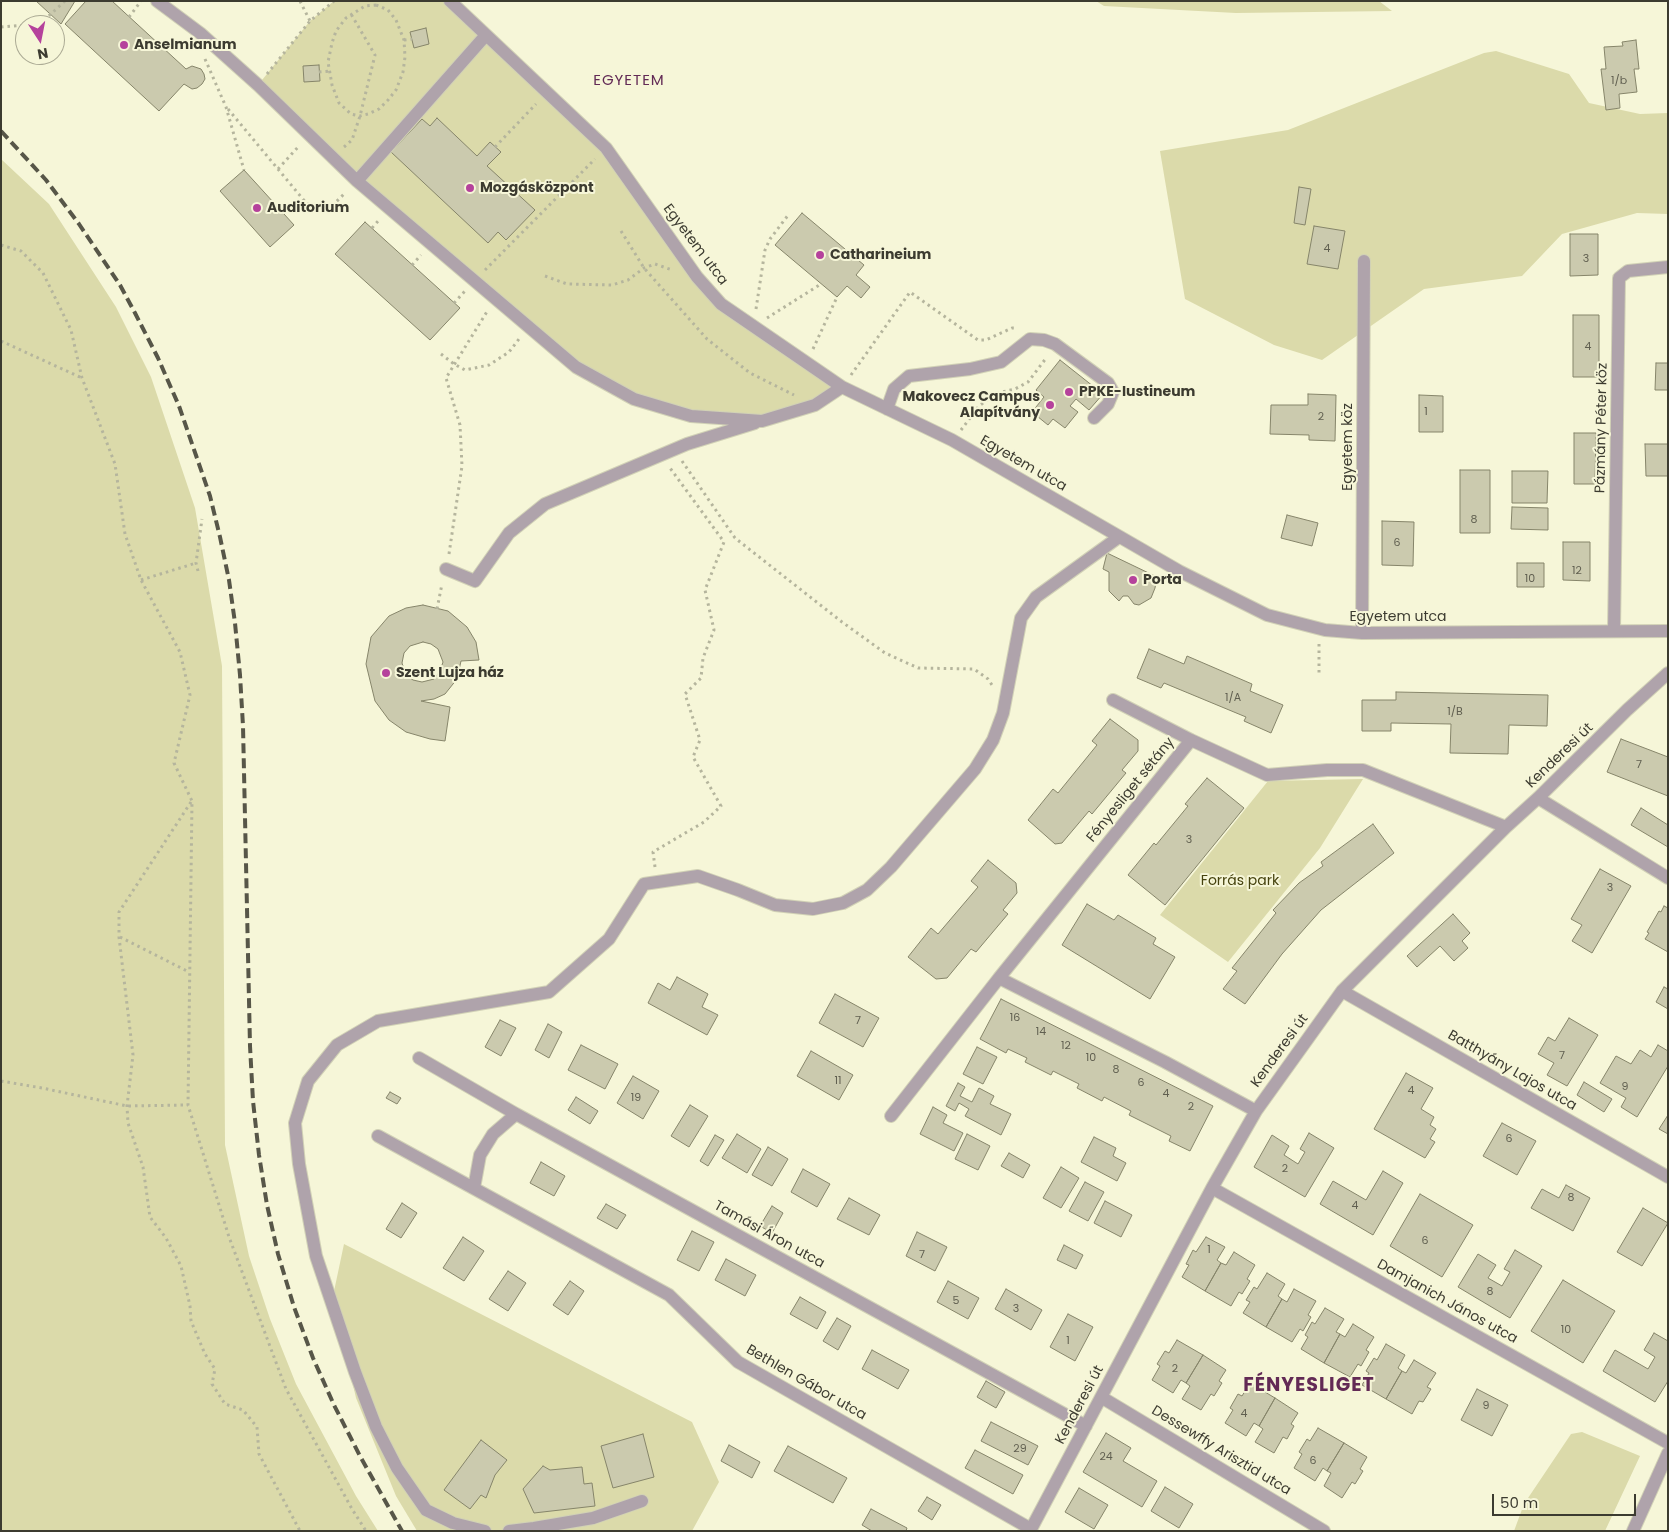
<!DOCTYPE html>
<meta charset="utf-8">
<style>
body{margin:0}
#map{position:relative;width:1669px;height:1532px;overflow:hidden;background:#f6f6d8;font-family:Poppins,sans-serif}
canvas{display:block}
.frame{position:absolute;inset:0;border:2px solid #3c3b30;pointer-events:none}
.north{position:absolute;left:15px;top:15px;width:50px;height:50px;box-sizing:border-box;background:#f6f6d8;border:1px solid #acab95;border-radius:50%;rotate:169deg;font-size:14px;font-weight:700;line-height:20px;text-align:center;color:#3c3b30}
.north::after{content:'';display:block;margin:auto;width:18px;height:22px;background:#b5429c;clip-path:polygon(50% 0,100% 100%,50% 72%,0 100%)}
.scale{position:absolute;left:1492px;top:1494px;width:144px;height:22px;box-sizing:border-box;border:2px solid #3c3b30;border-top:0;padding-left:6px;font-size:15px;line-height:18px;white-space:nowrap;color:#3c3b30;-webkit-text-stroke:4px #f6f6d8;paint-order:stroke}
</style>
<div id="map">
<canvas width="1669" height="1532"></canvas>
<div class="frame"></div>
<div class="north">N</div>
<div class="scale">50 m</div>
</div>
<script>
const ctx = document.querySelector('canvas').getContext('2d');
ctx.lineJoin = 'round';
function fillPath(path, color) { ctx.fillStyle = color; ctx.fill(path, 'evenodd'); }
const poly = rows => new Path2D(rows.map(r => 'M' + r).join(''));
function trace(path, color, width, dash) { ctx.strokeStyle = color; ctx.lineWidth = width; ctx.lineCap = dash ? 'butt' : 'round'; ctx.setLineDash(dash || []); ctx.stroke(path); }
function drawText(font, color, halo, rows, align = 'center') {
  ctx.font = font + ' Poppins,sans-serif'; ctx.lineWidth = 4; ctx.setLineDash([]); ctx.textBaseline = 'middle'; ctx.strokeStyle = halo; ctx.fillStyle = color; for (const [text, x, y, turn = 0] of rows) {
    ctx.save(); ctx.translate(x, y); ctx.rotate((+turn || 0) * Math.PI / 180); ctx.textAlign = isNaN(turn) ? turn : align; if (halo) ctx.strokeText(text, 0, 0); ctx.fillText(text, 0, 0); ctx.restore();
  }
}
fillPath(poly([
 [334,1,450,1,606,148,721,304,842,387,762,421,691,416,634,399,576,367,495,299,258,85,310,21],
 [1096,1,1379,1,1392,11,1236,13,1104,6],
 [1496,51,1569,74,1589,103,1640,114,1668,113,1668,214,1637,213,1562,234,1522,276,1424,289,1322,360,1274,345,1185,299,1160,151,1288,130,1484,53],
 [1,159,49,204,116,307,151,377,195,508,222,666,225,1145,249,1256,270,1319,296,1384,356,1496,378,1531,1,1531],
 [1363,779,1320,848,1228,962,1160,915,1268,781],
 [344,1244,692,1422,719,1482,692,1531,417,1531,396,1496,356,1398,333,1296],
 [1582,1432,1640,1456,1605,1531,1514,1531,1524,1504,1571,1434]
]), '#dbdaaa');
const building = poly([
 [36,1,75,1,61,24,36,1],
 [86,1,112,1,186,69,192,66,201,69,204,74,205,79,202,84,197,88,192,89,184,84,159,111,65,24,86,1],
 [426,28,429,44,414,48,410,32,426,28],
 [1636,40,1639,69,1634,69,1637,92,1619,94,1620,108,1606,110,1601,69,1606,69,1604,47,1623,46,1622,42,1636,40],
 [319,65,320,81,304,82,303,66,319,65],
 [437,118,477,156,490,142,501,152,487,166,535,210,506,240,498,232,488,243,391,152,422,119,430,126,437,118],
 [244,170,294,225,270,247,220,191,244,170],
 [1299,187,1311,189,1305,225,1294,223,1299,187],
 [802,213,864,265,856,275,870,287,861,298,847,286,837,297,775,245,802,213],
 [365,222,460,308,430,340,335,254,365,222],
 [1314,226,1345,231,1338,269,1307,264,1314,226],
 [1570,234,1598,234,1598,275,1570,276,1570,234],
 [1573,315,1599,315,1599,377,1573,377,1573,315],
 [1060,360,1103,394,1089,410,1076,399,1070,406,1078,412,1065,428,1053,419,1048,425,1032,412,1044,397,1036,390,1060,360],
 [1656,363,1668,363,1668,390,1655,390,1656,363],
 [1308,394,1336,395,1335,441,1309,440,1309,435,1270,434,1271,405,1308,405,1308,394],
 [1419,395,1443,396,1443,432,1419,432,1419,395],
 [1574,433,1596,433,1595,484,1574,484,1574,433],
 [1645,444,1668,444,1668,476,1646,476,1645,444],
 [1460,470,1490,470,1490,533,1460,533,1460,470],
 [1512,471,1548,471,1547,503,1512,503,1512,471],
 [1512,507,1548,508,1548,530,1511,529,1512,507],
 [1287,515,1318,523,1312,546,1281,538,1287,515],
 [1382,521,1414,522,1413,566,1382,565,1382,521],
 [1563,542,1590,542,1590,581,1563,580,1563,542],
 [1107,553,1157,577,1155,588,1151,598,1139,605,1134,604,1128,596,1123,596,1119,601,1109,591,1109,572,1103,569,1107,553],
 [1517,563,1544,563,1544,587,1517,587,1517,563],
 [423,605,448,611,467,627,476,642,479,660,461,661,457,679,445,694,434,699,421,701,450,707,445,741,430,739,406,732,389,720,375,701,366,664,371,637,389,616,406,608,423,605],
 [423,642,431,644,438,649,443,662,440,671,434,679,422,682,413,680,406,675,402,663,404,653,410,646,423,642],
 [1149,649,1184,664,1187,656,1252,684,1250,691,1283,705,1271,733,1244,721,1246,717,1164,683,1161,688,1137,678,1149,649],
 [1396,692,1548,695,1547,726,1509,725,1508,754,1450,753,1451,724,1391,723,1391,731,1362,731,1362,700,1396,700,1396,692],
 [1110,719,1138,740,1138,751,1122,770,1126,773,1092,814,1089,811,1062,843,1055,844,1028,820,1053,789,1058,793,1097,745,1092,741,1110,719],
 [1621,739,1668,757,1668,796,1607,772,1621,739],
 [1207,778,1244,808,1165,905,1128,875,1154,843,1156,845,1188,806,1185,804,1207,778],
 [1641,808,1668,825,1668,847,1631,825,1641,808],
 [1373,824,1394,853,1321,910,1282,954,1245,1004,1223,989,1237,971,1232,968,1276,913,1273,910,1299,883,1323,866,1321,862,1373,824],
 [988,860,1016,883,1017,893,1003,910,1008,914,976,952,971,949,947,978,936,979,908,957,931,928,938,934,978,887,971,881,988,860],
 [1600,869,1631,886,1592,953,1572,941,1582,925,1571,919,1600,869],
 [1087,904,1114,920,1118,915,1156,938,1153,944,1175,957,1150,999,1062,945,1087,904],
 [1664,906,1668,908,1668,952,1645,939,1649,933,1647,932,1659,911,1661,912,1664,906],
 [1453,914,1470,933,1462,941,1468,948,1454,961,1440,946,1417,967,1407,956,1453,914],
 [677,977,708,994,702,1007,718,1015,707,1035,648,1003,658,983,670,990,677,977],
 [1664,987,1668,989,1668,1009,1656,1002,1664,987],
 [835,994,879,1018,863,1047,819,1023,835,994],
 [1001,999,1213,1106,1190,1151,1169,1141,1171,1136,1129,1115,1131,1111,1104,1097,1102,1101,1077,1088,1079,1084,1053,1071,1051,1075,1025,1062,1027,1058,1008,1049,1006,1053,980,1039,1001,999],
 [1569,1018,1598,1035,1567,1086,1547,1075,1554,1063,1538,1054,1548,1037,1555,1041,1569,1018],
 [500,1020,516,1028,501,1056,485,1047,500,1020],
 [548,1024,562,1032,549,1058,535,1050,548,1024],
 [581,1045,618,1064,605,1089,568,1070,581,1045],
 [1658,1045,1668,1051,1668,1066,1637,1117,1621,1107,1626,1098,1600,1083,1616,1056,1631,1064,1640,1050,1651,1057,1658,1045],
 [977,1047,997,1057,983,1084,963,1074,977,1047],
 [811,1051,853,1075,839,1100,797,1076,811,1051],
 [1406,1073,1433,1088,1421,1109,1434,1117,1430,1125,1436,1129,1430,1139,1435,1142,1425,1158,1374,1129,1406,1073],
 [633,1076,659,1091,643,1119,617,1103,633,1076],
 [1584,1082,1612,1099,1604,1112,1577,1095,1584,1082],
 [958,1083,965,1087,960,1096,972,1102,979,1088,994,1096,990,1104,1011,1114,1001,1135,965,1116,969,1109,959,1103,955,1111,946,1106,958,1083],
 [390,1092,401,1098,397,1104,386,1098,390,1092],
 [576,1097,598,1111,590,1124,568,1110,576,1097],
 [690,1105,708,1116,689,1147,671,1136,690,1105],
 [933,1107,947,1115,943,1123,963,1133,954,1151,920,1134,933,1107],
 [1668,1115,1668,1134,1659,1129,1668,1115],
 [1502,1123,1536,1141,1517,1175,1483,1156,1502,1123],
 [1309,1133,1334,1148,1305,1197,1254,1167,1272,1135,1289,1146,1284,1155,1298,1164,1305,1152,1300,1149,1309,1133],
 [737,1134,761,1149,747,1173,722,1158,737,1134],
 [967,1134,990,1146,978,1170,955,1159,967,1134],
 [715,1135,724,1140,708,1166,700,1161,715,1135],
 [1094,1137,1116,1148,1113,1156,1126,1163,1117,1181,1081,1162,1094,1137],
 [768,1147,788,1159,772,1186,752,1175,768,1147],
 [1009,1153,1030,1165,1023,1178,1001,1166,1009,1153],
 [541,1162,565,1176,554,1196,530,1183,541,1162],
 [1061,1167,1079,1178,1061,1208,1043,1198,1061,1167],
 [803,1169,830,1184,817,1207,791,1192,803,1169],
 [1383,1171,1403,1183,1373,1235,1320,1204,1333,1181,1366,1200,1383,1171],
 [1085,1182,1104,1192,1088,1221,1069,1211,1085,1182],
 [1566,1185,1590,1198,1573,1231,1531,1208,1542,1189,1559,1198,1566,1185],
 [1420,1194,1473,1225,1442,1277,1390,1246,1420,1194],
 [849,1198,880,1215,869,1235,837,1219,849,1198],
 [1105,1201,1132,1215,1121,1237,1094,1223,1105,1201],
 [402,1203,417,1213,401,1238,386,1229,402,1203],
 [606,1204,626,1215,617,1229,597,1218,606,1204],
 [772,1206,783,1213,772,1233,760,1226,772,1206],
 [1643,1208,1668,1223,1642,1266,1617,1252,1643,1208],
 [692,1231,714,1242,699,1271,677,1260,692,1231],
 [917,1232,947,1247,935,1271,906,1256,917,1232],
 [463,1237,484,1251,464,1281,443,1268,463,1237],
 [1206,1237,1225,1247,1217,1260,1221,1263,1205,1291,1182,1277,1189,1265,1186,1264,1193,1250,1196,1252,1206,1237],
 [1064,1245,1083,1255,1076,1269,1057,1260,1064,1245],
 [1515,1250,1542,1266,1510,1318,1458,1287,1478,1254,1496,1265,1488,1278,1502,1286,1510,1272,1504,1269,1515,1250],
 [1234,1252,1255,1265,1247,1279,1250,1281,1242,1294,1239,1292,1231,1306,1205,1291,1221,1263,1226,1265,1234,1252],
 [726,1259,756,1275,745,1296,715,1280,726,1259],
 [508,1271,526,1283,508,1311,489,1299,508,1271],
 [1267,1273,1285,1284,1278,1296,1282,1299,1266,1327,1243,1313,1250,1302,1246,1300,1254,1287,1257,1289,1267,1273],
 [1563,1280,1615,1311,1583,1363,1531,1331,1563,1280],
 [570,1281,584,1291,568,1315,553,1305,570,1281],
 [948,1281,979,1298,968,1319,937,1302,948,1281],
 [1006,1289,1042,1310,1031,1330,995,1309,1006,1289],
 [1294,1289,1316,1301,1308,1315,1311,1317,1303,1331,1300,1329,1292,1342,1266,1327,1282,1299,1287,1302,1294,1289],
 [800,1297,826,1312,817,1329,790,1314,800,1297],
 [1325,1308,1344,1319,1336,1332,1340,1334,1324,1363,1301,1349,1308,1337,1305,1335,1312,1322,1315,1324,1325,1308],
 [1068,1314,1093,1327,1075,1361,1050,1347,1068,1314],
 [837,1318,851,1326,838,1350,823,1341,837,1318],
 [1353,1324,1374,1337,1366,1350,1369,1352,1361,1366,1358,1364,1350,1377,1324,1363,1340,1334,1345,1337,1353,1324],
 [1654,1333,1668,1341,1668,1381,1655,1402,1603,1371,1615,1350,1648,1369,1655,1357,1644,1350,1654,1333],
 [1177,1340,1203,1355,1186,1383,1181,1380,1173,1393,1152,1380,1160,1366,1157,1364,1165,1351,1169,1353,1177,1340],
 [1386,1344,1405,1355,1398,1368,1402,1371,1386,1399,1362,1385,1369,1373,1366,1371,1374,1358,1377,1360,1386,1344],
 [872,1350,909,1370,898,1389,862,1369,872,1350],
 [1203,1355,1226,1370,1219,1381,1222,1383,1214,1396,1211,1394,1201,1410,1182,1399,1190,1386,1186,1383,1203,1355],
 [1414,1360,1436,1373,1427,1387,1431,1389,1423,1402,1419,1401,1412,1414,1386,1399,1402,1371,1406,1373,1414,1360],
 [986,1381,1005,1392,996,1408,977,1397,986,1381],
 [1250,1383,1275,1398,1259,1426,1254,1423,1246,1436,1225,1423,1233,1410,1230,1408,1238,1394,1242,1396,1250,1383],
 [1477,1389,1508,1405,1492,1436,1461,1420,1477,1389],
 [1275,1398,1298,1413,1291,1424,1294,1426,1287,1439,1283,1437,1274,1453,1255,1442,1263,1429,1259,1426,1275,1398],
 [991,1422,1038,1446,1028,1465,981,1441,991,1422],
 [1318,1428,1344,1443,1327,1471,1323,1468,1315,1481,1294,1468,1302,1454,1299,1452,1307,1439,1310,1441,1318,1428],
 [1106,1433,1131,1448,1123,1461,1157,1481,1142,1507,1083,1472,1106,1433],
 [643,1434,654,1477,613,1488,601,1446,643,1434],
 [481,1440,507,1460,495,1475,486,1498,481,1495,470,1509,444,1490,481,1440],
 [1344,1443,1367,1457,1360,1469,1363,1471,1355,1484,1352,1482,1342,1498,1324,1486,1331,1473,1327,1471,1344,1443],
 [729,1445,760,1462,752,1478,721,1461,729,1445],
 [788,1446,847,1478,833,1503,774,1471,788,1446],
 [975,1450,1023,1475,1013,1494,965,1468,975,1450],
 [543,1466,550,1470,582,1467,584,1484,592,1483,595,1506,534,1513,523,1489,543,1466],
 [1165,1487,1193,1504,1179,1528,1151,1511,1165,1487],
 [1079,1488,1108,1505,1094,1529,1065,1512,1079,1488],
 [927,1497,941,1505,932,1520,918,1511,927,1497],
 [871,1509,907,1528,906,1531,872,1531,862,1525,871,1509]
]);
fillPath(building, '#cbcaae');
trace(building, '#86856a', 1);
const minor = poly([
 [157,1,200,33,258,85,357,181,576,367,634,399,691,416,762,421,815,405,842,387],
 [450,1,606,148,697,277,721,304,842,387,952,440,1179,571,1267,615,1325,630,1362,633,1668,631],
 [357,181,486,35],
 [887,409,894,389,909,376,970,369,1001,362,1030,339,1044,340,1055,344,1108,383,1113,392,1108,404,1094,418],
 [446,569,475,581,509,533,545,504,687,444,755,423],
 [1614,631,1619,278,1628,271,1668,267],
 [1362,633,1364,261],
 [1113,700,1191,740,1267,775,1327,770,1363,770,1506,827],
 [1538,798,1668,878],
 [999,978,1191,740],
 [1342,991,1668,1177],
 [419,1058,516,1114],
 [891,1116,999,978,1165,1062,1256,1111],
 [378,1136,669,1295,738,1362,1031,1529],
 [474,1188,480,1155,493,1134,516,1114,1086,1426],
 [1212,1188,1668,1443],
 [1101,1397,1324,1531],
 [485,1531,453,1523,426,1510,397,1468,376,1427,355,1372,316,1256,299,1164,295,1123,308,1081,337,1045,378,1021,549,992,609,939,644,884,698,876,738,890,775,905,813,909,843,903,867,890,891,867,975,769,993,740,1003,713,1021,618,1036,597,1119,537],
 [509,1531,534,1528,593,1518,642,1501],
 [1030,1531,1212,1188,1256,1111,1342,991,1506,827,1538,798,1627,710,1668,673],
 [1633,1531,1668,1453]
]);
trace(minor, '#d1d1b6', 14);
trace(poly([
 [300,1,310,21],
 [376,5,388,10,396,20,404,40,405,57,403,72,396,90,388,100,379,109,368,114,360,116,351,114,339,103,332,85,328,62,332,43,336,31,346,18,365,6,376,5],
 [129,17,141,1],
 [26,25,40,24,65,1],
 [1,27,25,25],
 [404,40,412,39],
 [205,59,226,107,244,170],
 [319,72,330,71],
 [267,74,310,21,334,1],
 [228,109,307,204,331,207,346,192],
 [344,147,352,140,360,116,375,55,351,14],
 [495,147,536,104],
 [278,169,299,146],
 [372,228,379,220],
 [621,231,644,268,707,339,750,373,794,395],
 [1,245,21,251,43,273,71,330,82,378,115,464,125,534,141,580,180,652,190,695,174,763,192,801,188,1105,229,1237,286,1389,352,1509,366,1531],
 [412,265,421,255],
 [485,270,595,159],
 [545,276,567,284,612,285,628,280,644,268,655,264,672,270],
 [454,303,465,291],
 [756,309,765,250,770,239,789,214],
 [767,318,821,284],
 [1,341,82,378],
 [813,349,837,297],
 [441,354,454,364,465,370,489,365,509,352,519,339],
 [851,375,910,292,978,340,986,340,1012,328,1017,328],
 [961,430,979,406,997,393,1015,389,1028,382,1047,357],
 [682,461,735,538,842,622,885,653,918,668,974,669,988,679,992,685],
 [449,554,462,466,460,425,446,378,488,310],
 [198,571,196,563,202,519],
 [141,580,196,563],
 [437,609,442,584],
 [1319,644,1319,673],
 [191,802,119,912,119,937,133,1055,127,1106,128,1123,143,1167,150,1217,166,1238,181,1266,190,1306,191,1321,205,1354,215,1369,212,1384,225,1404,243,1410,257,1427,259,1454,300,1531],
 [655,867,653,852,704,822,721,806,693,757,700,740,685,694,701,678,703,658,714,630,705,590,724,542,670,468],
 [120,937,189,972],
 [1,1081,42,1088,127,1106,188,1105]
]), '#b5b59d', 3, [2.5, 4]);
trace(minor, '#afa3ab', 12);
trace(poly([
 [1,131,46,180,79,224,120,285,135,313,158,358,179,406,210,496,220,537,229,580,235,623,240,675,243,726,250,1046,253,1101,259,1155,267,1205,278,1254,294,1307,313,1358,334,1405,360,1456,402,1531]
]), '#575648', 4, [10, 5]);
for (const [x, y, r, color] of [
 [124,45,5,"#b5429c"],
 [470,188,5,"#b5429c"],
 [257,208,5,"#b5429c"],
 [820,255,5,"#b5429c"],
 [1069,392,5,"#b5429c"],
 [1050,405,5,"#b5429c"],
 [1133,580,5,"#b5429c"],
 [386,673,5,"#b5429c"]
]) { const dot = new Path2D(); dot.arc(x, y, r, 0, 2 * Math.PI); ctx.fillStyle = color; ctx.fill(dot); trace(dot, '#f6f6d8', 2); }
drawText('11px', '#605f50', null, [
 ["1/b",1619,81],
 ["4",1327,249],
 ["3",1586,259],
 ["4",1588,347],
 ["1",1426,412],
 ["2",1321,417],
 ["8",1474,520],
 ["6",1397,543],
 ["12",1577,571],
 ["10",1530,579],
 ["1/A",1233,698],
 ["1/B",1455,712],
 ["7",1639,765],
 ["3",1189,840],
 ["3",1610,888],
 ["16",1015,1018],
 ["7",858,1021],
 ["14",1041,1032],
 ["12",1066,1046],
 ["7",1562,1056],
 ["10",1091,1058],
 ["8",1116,1070],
 ["11",838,1081],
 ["6",1141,1083],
 ["9",1625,1087],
 ["4",1411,1091],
 ["4",1166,1094],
 ["19",636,1098],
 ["2",1191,1107],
 ["6",1509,1139],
 ["2",1285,1169],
 ["8",1571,1198],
 ["4",1355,1206],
 ["6",1425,1241],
 ["1",1209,1250],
 ["7",922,1255],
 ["8",1490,1292],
 ["5",956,1301],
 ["3",1016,1309],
 ["10",1566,1330],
 ["1",1068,1341],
 ["2",1175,1369],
 ["9",1486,1406],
 ["4",1244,1414],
 ["29",1020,1449],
 ["24",1106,1457],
 ["6",1313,1461]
]);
drawText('bold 14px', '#3c3b30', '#f6f6d8', [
 ["Anselmianum",134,45],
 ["Mozgásközpont",480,188],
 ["Auditorium",267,208],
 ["Catharineium",830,255],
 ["PPKE-Iustineum",1079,392],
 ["Makovecz Campus",1040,397,"right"],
 ["Alapítvány",1040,413,"right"],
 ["Porta",1143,580],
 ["Szent Lujza ház",396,673]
], 'left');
drawText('14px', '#3c3b30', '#f6f6d8', [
 ["Egyetem utca",695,245,53],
 ["Pázmány Péter köz",1602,428,-89],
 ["Egyetem köz",1348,447,-90],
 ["Egyetem utca",1023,464,30],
 ["Egyetem utca",1398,617],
 ["Kenderesi út",1560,756,-44],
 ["Fényesliget sétány",1131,790,-51],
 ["Kenderesi út",1280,1051,-54],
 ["Batthyány Lajos utca",1512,1071,30],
 ["Tamási Áron utca",769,1235,29],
 ["Damjanich János utca",1447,1302,29],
 ["Bethlen Gábor utca",806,1383,30],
 ["Kenderesi út",1080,1405,-62],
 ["Dessewffy Arisztid utca",1221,1451,31]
]);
drawText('14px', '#46430e', '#f6f6d8', [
 ["Forrás park",1240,881]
]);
ctx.letterSpacing = '1px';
drawText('15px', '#622a55', '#f6f6d8', [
 ["EGYETEM",629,81]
]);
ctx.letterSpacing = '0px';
ctx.letterSpacing = '1px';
drawText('bold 19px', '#622a55', '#f6f6d8', [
 ["FÉNYESLIGET",1309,1386]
]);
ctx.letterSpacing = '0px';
</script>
